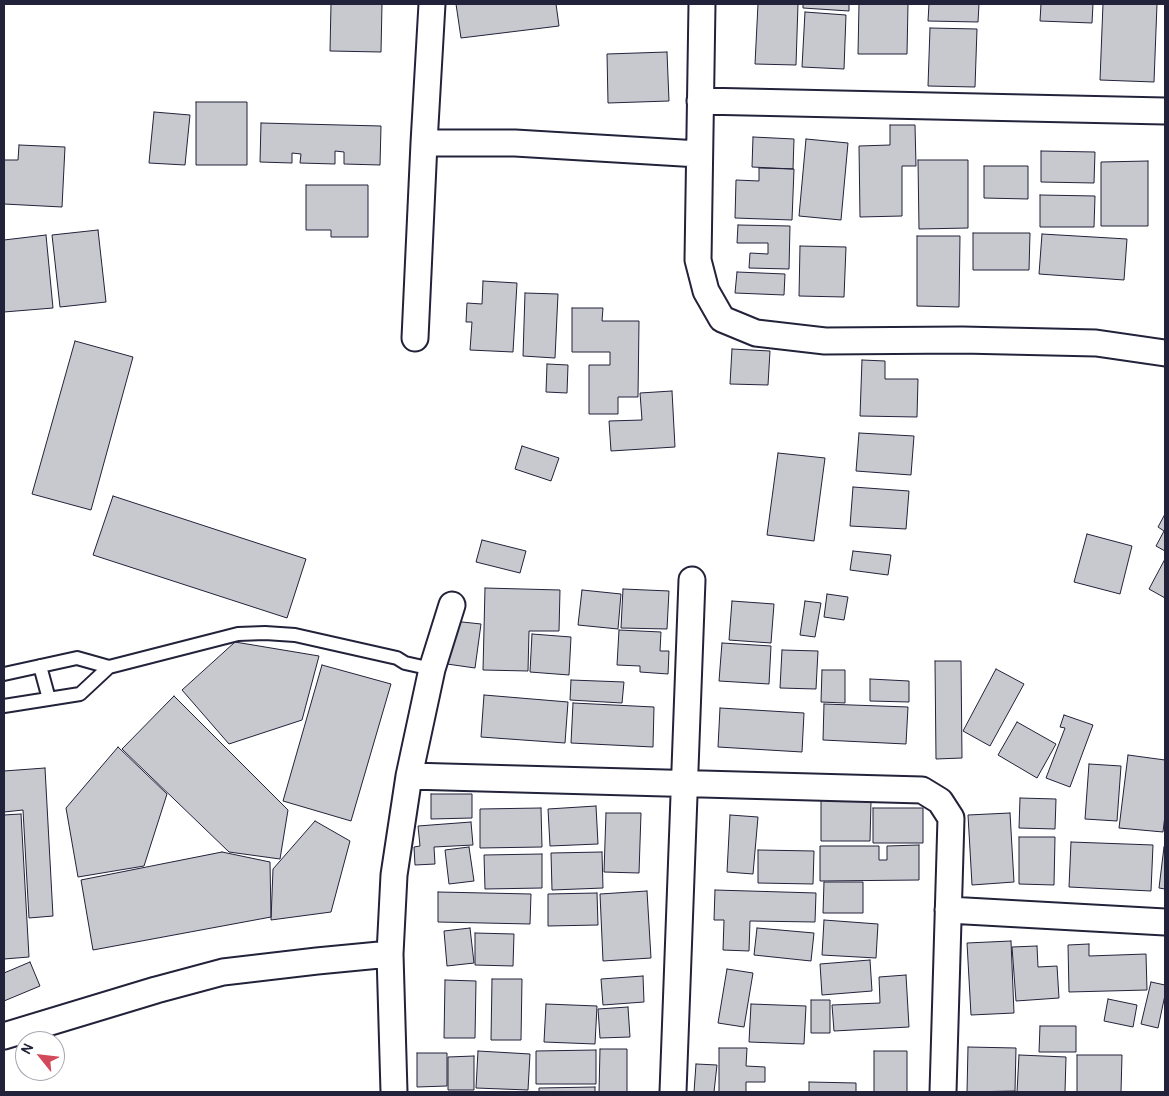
<!DOCTYPE html>
<style>
body{margin:0}
#map{position:relative;width:1169px;height:1096px;overflow:hidden;background:#fff;font-family:Pangolin,sans-serif}
canvas{display:block}
.frame{position:absolute;inset:0;border:5px solid #22223b;pointer-events:none}
.north{position:absolute;left:15px;top:1031px;width:50px;height:50px;box-sizing:border-box;background:#fff;border:1px solid #a7a7b1;border-radius:50%;rotate:299deg;font-size:14px;font-weight:700;line-height:20px;text-align:center;color:#22223b}
.north::after{content:'';display:block;margin:auto;width:18px;height:22px;background:#d1495b;clip-path:polygon(50% 0,100% 100%,50% 72%,0 100%)}
</style>
<div id="map">
<canvas width="1169" height="1096"></canvas>
<div class="frame"></div>
<div class="north">N</div>
</div>
<script>
const ctx = document.querySelector('canvas').getContext('2d');
ctx.lineJoin = 'round';
function fillPath(path, color) { ctx.fillStyle = color; ctx.fill(path, 'evenodd'); }
const poly = rows => new Path2D(rows.map(r => 'M' + r).join(''));
function trace(path, color, width, dash) { ctx.strokeStyle = color; ctx.lineWidth = width; ctx.lineCap = dash ? 'butt' : 'round'; ctx.setLineDash(dash || []); ctx.stroke(path); }
const building = poly([
 [331,4,382,4,381,52,330,51,331,4],
 [456,4,556,4,559,26,461,38,456,4],
 [758,4,798,4,796,65,755,64,758,4],
 [803,4,849,4,849,11,803,8,803,4],
 [859,4,908,4,907,54,858,54,859,4],
 [929,4,979,4,978,22,928,21,929,4],
 [1041,4,1093,4,1092,23,1040,21,1041,4],
 [1103,4,1157,4,1154,82,1100,80,1103,4],
 [805,12,846,15,844,69,802,67,805,12],
 [930,28,977,29,975,87,928,86,930,28],
 [667,52,669,101,608,103,607,54,667,52],
 [196,102,247,102,247,165,196,165,196,102],
 [154,112,190,115,185,165,149,163,154,112],
 [261,123,381,126,380,165,344,164,344,152,335,151,335,164,300,163,301,154,292,153,292,163,260,162,261,123],
 [890,125,915,125,916,166,902,166,902,216,860,217,859,146,890,145,890,125],
 [753,137,794,139,793,169,752,167,753,137],
 [806,139,848,143,841,220,799,216,806,139],
 [19,145,65,147,62,207,4,204,4,160,18,160,19,145],
 [1041,151,1095,152,1094,183,1041,182,1041,151],
 [918,160,968,160,968,228,919,229,918,160],
 [1148,161,1148,226,1101,226,1101,162,1148,161],
 [984,166,1028,166,1028,199,984,198,984,166],
 [759,168,794,169,792,220,735,218,736,180,759,181,759,168],
 [306,185,368,185,368,237,331,237,331,230,306,230,306,185],
 [1040,195,1095,196,1094,227,1040,227,1040,195],
 [738,225,790,226,789,269,749,268,750,253,768,254,768,243,737,243,738,225],
 [98,230,106,302,60,307,52,235,98,230],
 [973,233,1030,233,1029,270,973,270,973,233],
 [1042,234,1127,239,1124,280,1039,274,1042,234],
 [46,235,53,308,4,312,4,240,46,235],
 [917,236,960,236,959,307,917,306,917,236],
 [800,246,846,247,844,297,799,296,800,246],
 [737,272,785,274,784,295,735,293,737,272],
 [483,281,517,283,513,352,470,350,472,322,466,322,467,303,482,304,483,281],
 [525,293,558,294,555,358,523,356,525,293],
 [572,308,603,308,602,321,639,321,638,397,618,397,618,414,589,414,589,365,610,365,610,352,572,352,572,308],
 [75,341,133,357,91,510,32,494,75,341],
 [732,349,770,351,768,385,730,384,732,349],
 [862,360,885,361,885,379,918,379,917,417,860,416,862,360],
 [547,364,568,365,567,393,546,392,547,364],
 [672,391,675,447,611,451,609,421,642,420,640,393,672,391],
 [859,433,914,436,911,475,856,471,859,433],
 [522,446,559,458,551,481,515,469,522,446],
 [778,453,825,458,814,541,767,535,778,453],
 [853,487,909,491,906,529,850,526,853,487],
 [113,496,306,559,287,618,93,555,113,496],
 [1165,514,1165,551,1156,546,1164,531,1158,527,1165,514],
 [1087,534,1132,546,1120,594,1074,582,1087,534],
 [482,540,526,551,520,573,476,562,482,540],
 [853,551,891,555,888,575,850,570,853,551],
 [1165,559,1165,598,1149,589,1165,559],
 [485,588,560,590,559,631,529,631,528,671,483,670,485,588],
 [623,589,669,591,667,629,621,628,623,589],
 [582,590,621,594,618,629,578,625,582,590],
 [827,594,848,597,844,620,824,617,827,594],
 [732,601,774,604,771,643,729,640,732,601],
 [805,601,821,603,815,637,800,635,805,601],
 [453,621,481,624,475,668,447,664,453,621],
 [619,630,661,632,660,651,669,651,668,674,640,672,640,666,617,665,619,630],
 [532,634,571,637,569,675,530,672,532,634],
 [235,642,319,656,302,720,229,744,182,690,235,642],
 [722,643,771,646,769,684,719,681,722,643],
 [782,650,818,651,816,689,780,688,782,650],
 [935,661,961,661,962,758,936,759,935,661],
 [322,665,391,684,351,821,283,801,322,665],
 [996,669,1024,684,990,746,963,731,996,669],
 [822,670,845,670,845,703,821,702,822,670],
 [870,679,909,681,909,702,870,701,870,679],
 [571,680,624,682,622,703,570,700,571,680],
 [484,695,568,702,565,743,481,737,484,695],
 [174,696,288,810,280,859,229,852,122,749,174,696],
 [573,703,654,707,653,747,571,743,573,703],
 [824,704,908,707,906,744,823,740,824,704],
 [720,708,804,713,802,752,718,747,720,708],
 [1064,715,1093,725,1070,787,1046,778,1065,728,1060,727,1064,715],
 [1017,722,1056,744,1037,778,998,755,1017,722],
 [118,747,167,794,144,866,78,877,66,808,118,747],
 [1128,755,1165,760,1165,815,1163,832,1119,828,1128,755],
 [1089,764,1121,766,1117,821,1085,819,1089,764],
 [45,768,53,916,29,918,23,810,4,812,4,771,45,768],
 [431,794,472,794,472,818,431,819,431,794],
 [1020,798,1056,799,1055,829,1019,828,1020,798],
 [821,800,871,801,870,841,821,841,821,800],
 [596,806,598,844,550,846,548,809,596,806],
 [541,808,542,847,480,848,480,809,541,808],
 [873,808,923,808,923,843,873,843,873,808],
 [606,813,641,813,639,873,604,872,606,813],
 [1010,813,1014,882,972,885,968,815,1010,813],
 [21,814,29,957,4,959,4,815,21,814],
 [730,815,758,817,753,874,727,872,730,815],
 [315,821,350,841,331,912,271,920,273,869,315,821],
 [471,822,473,845,434,847,435,864,415,865,414,847,420,846,418,826,471,822],
 [1019,837,1055,837,1054,885,1019,884,1019,837],
 [1071,842,1153,845,1151,891,1069,887,1071,842],
 [919,845,919,880,820,881,820,846,879,846,879,860,887,860,887,846,919,845],
 [469,847,474,881,449,884,445,850,469,847],
 [1164,847,1165,847,1165,889,1159,888,1164,847],
 [758,850,814,851,813,884,758,883,758,850],
 [222,852,270,862,271,917,93,950,81,880,222,852],
 [602,852,603,888,552,890,551,853,602,852],
 [542,854,542,888,485,889,484,855,542,854],
 [824,882,863,882,863,913,823,913,824,882],
 [715,890,816,893,815,922,750,921,749,951,723,950,724,920,714,920,715,890],
 [647,891,651,958,603,961,600,894,647,891],
 [438,892,531,894,530,924,438,922,438,892],
 [597,893,598,925,548,926,548,894,597,893],
 [824,920,878,924,876,958,822,955,824,920],
 [470,928,474,963,447,966,444,931,470,928],
 [757,928,814,933,811,961,754,955,757,928],
 [475,933,514,934,513,966,475,965,475,933],
 [1011,941,1014,1013,971,1015,967,943,1011,941],
 [1089,944,1089,956,1146,954,1147,990,1069,992,1068,945,1089,944],
 [1037,946,1038,967,1057,966,1059,998,1016,1001,1012,947,1037,946],
 [870,960,872,991,822,995,820,964,870,960],
 [30,962,40,986,4,1001,4,973,30,962],
 [727,969,753,973,744,1027,718,1023,727,969],
 [906,975,909,1027,834,1031,832,1005,880,1003,879,977,906,975],
 [643,976,644,1002,603,1005,601,979,643,976],
 [492,979,522,979,521,1040,491,1040,492,979],
 [445,980,476,981,475,1038,444,1038,445,980],
 [1151,982,1165,985,1165,995,1158,1028,1141,1024,1151,982],
 [1108,999,1137,1005,1133,1027,1104,1021,1108,999],
 [811,1000,830,1000,830,1033,811,1033,811,1000],
 [546,1004,597,1006,595,1044,544,1042,546,1004],
 [751,1004,806,1006,804,1044,749,1042,751,1004],
 [628,1007,630,1037,600,1038,598,1009,628,1007],
 [1040,1026,1076,1026,1076,1052,1039,1052,1040,1026],
 [968,1047,1016,1048,1015,1091,967,1092,968,1047],
 [719,1048,747,1048,746,1066,765,1067,765,1082,746,1082,746,1092,719,1092,719,1048],
 [600,1049,627,1049,627,1092,599,1092,600,1049],
 [596,1050,596,1084,536,1084,536,1051,596,1050],
 [478,1051,530,1054,528,1090,476,1088,478,1051],
 [874,1051,907,1051,907,1092,874,1092,874,1051],
 [417,1053,447,1053,447,1086,417,1087,417,1053],
 [1019,1055,1066,1057,1065,1092,1017,1092,1019,1055],
 [1077,1055,1122,1055,1121,1092,1077,1092,1077,1055],
 [474,1056,474,1090,448,1090,448,1057,474,1056],
 [696,1064,717,1065,714,1092,694,1092,696,1064],
 [809,1082,856,1083,856,1092,809,1092,809,1082],
 [595,1087,595,1092,539,1092,539,1088,595,1087]
]);
fillPath(building, '#c8c8cf');
trace(building, '#22223b', 1);
const service = poly([
 [40,666,49,699],
 [4,674,77,658,109,667],
 [4,706,80,694,109,667,238,634,265,633,295,635,397,658,405,663,432,669]
]);
const minor = poly([
 [702,4,698,260,706,291,722,319,756,333,825,341,962,340,1096,343,1165,353],
 [700,101,1165,111],
 [424,143,515,143,699,154],
 [415,338,424,143,432,4],
 [409,776,922,790,940,801,951,818,943,1092],
 [948,910,1165,922],
 [4,1036,156,990,223,972,317,961,390,954],
 [394,1092,390,954,394,875,409,776,432,669,452,605],
 [673,1092,692,580]
]);
trace(service, '#22223b', 16);
trace(minor, '#22223b', 29);
trace(service, '#fff', 12);
trace(minor, '#fff', 25);
</script>
